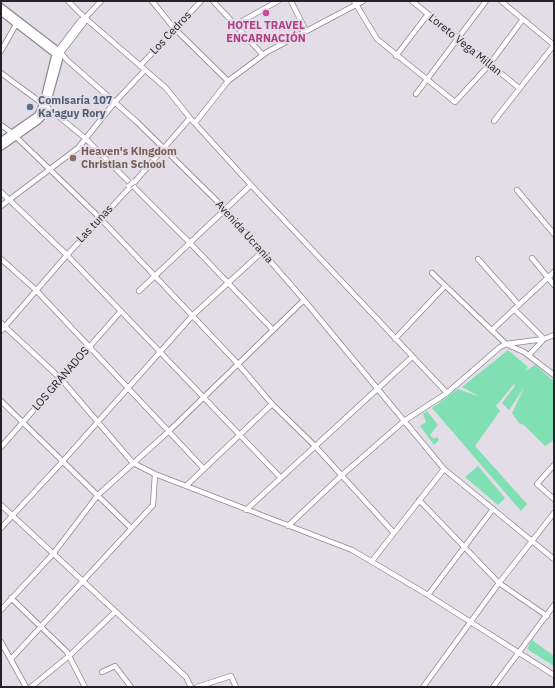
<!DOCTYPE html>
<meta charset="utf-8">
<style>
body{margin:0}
#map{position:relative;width:555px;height:688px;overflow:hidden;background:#e2dde6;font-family:"IBM Plex Sans",sans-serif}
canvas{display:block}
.frame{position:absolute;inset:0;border:2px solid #242226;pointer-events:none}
</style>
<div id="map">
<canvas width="555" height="688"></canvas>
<div class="frame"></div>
</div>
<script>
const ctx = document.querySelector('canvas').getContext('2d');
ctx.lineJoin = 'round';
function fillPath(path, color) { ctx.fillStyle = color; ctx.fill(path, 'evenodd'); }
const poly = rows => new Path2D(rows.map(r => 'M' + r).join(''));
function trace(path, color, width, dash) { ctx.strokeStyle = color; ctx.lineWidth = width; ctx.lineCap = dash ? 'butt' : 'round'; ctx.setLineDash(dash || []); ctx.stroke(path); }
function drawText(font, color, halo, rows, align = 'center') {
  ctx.font = font + ' "IBM Plex Sans",sans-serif'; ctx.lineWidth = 4; ctx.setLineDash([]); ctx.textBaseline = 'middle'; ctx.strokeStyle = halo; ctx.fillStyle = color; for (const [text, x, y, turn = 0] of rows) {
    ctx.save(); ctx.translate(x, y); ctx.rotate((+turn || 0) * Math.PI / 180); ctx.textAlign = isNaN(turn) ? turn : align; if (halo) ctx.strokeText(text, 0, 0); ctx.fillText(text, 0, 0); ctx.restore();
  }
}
fillPath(poly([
 [508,350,528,367,525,371,535,365,554,381,554,440,545,446,524,425,519,423,512,413,524,388,509,410,502,403,515,386,514,384,496,406,500,411,475,446,527,504,521,511,432,408,458,389,480,397,462,387],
 [427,411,438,425,430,435,434,439,437,437,439,440,434,445,420,426,426,422,423,414],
 [478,466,505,498,498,505,465,477],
 [532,640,554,656,554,666,527,649]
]), '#81dfb4');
const minor = poly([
 [68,1,85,18,166,88,190,118,251,185,447,393],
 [152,1,174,28,228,81],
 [213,1,263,55],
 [291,1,306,31],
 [354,1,377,39,455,102,489,65,523,19],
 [412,1,519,88],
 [501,1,554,45],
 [85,18,101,1],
 [235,25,278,1],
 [58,50,80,21,85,18,84,23,61,53,67,60,137,122,225,209,304,300,444,469,554,559],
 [1,51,18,21],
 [396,56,428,14],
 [140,66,201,1],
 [1,73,47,107,85,138,190,243,273,330],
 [416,94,486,1],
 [494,121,554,45],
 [195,123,228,81,267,52,363,1],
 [1,125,12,133,101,219,238,364,272,404,315,446,394,533],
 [517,190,554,234],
 [1,192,67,255,281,478],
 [1,206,78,148,115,102,145,70],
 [532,258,554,285],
 [1,259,36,290,204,469],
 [478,259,519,305],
 [432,273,506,344,524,352,554,375],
 [139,291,251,185],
 [514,309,544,339,529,355],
 [1,323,61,379,133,463,155,474,352,550,428,595,554,675],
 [492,330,554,272],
 [1,331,67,255,132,185,190,118],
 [395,339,445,286],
 [1,401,131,528],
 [1,447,121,311],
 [554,465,537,484,554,499],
 [186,486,272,404],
 [419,500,499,583,547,616],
 [1,505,186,677,191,687],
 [246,510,412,357],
 [288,526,342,475,404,421,447,393,500,347,506,344,544,339,554,335],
 [1,528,63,461,193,315,262,252],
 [372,561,444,469],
 [428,595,493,509],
 [11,598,67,652,85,687],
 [1,610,53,554,98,495,169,431,304,300],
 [1,642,26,687],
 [11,659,153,505,155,474],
 [102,672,115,666,131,687],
 [31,687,69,656,115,612],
 [197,687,231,676,236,687],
 [423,687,499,583,554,513],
 [493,687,554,605]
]);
const major = poly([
 [1,7,61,53,44,115,38,121,1,147],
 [1,12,58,56],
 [1,141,38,115,43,104,55,55,58,50]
]);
trace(minor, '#8d8891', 6);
trace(major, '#8d8891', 8);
trace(minor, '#fff', 4.5);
trace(major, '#fff', 5.5);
const minorBridge = poly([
 [129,186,133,182]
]);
trace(minorBridge, '#8d8891', 6, []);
trace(minorBridge, '#fff', 4.5);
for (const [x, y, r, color] of [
 [266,13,4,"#d1479c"],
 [30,107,4,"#5c6f8a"],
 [73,158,4,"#8d6e63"]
]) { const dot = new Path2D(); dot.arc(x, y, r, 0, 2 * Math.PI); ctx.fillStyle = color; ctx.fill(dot); trace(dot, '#e2dde6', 1.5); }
drawText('bold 11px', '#b23c85', '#e2dde6', [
 ["HOTEL TRAVEL",266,26],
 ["ENCARNACIÓN",266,39]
]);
drawText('11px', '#242226', '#e2dde6', [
 ["Los Cedros",171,33,-47],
 ["Loreto Vega Millan",465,45,39],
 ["Las tunas",95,224,-47],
 ["Avenida Ucrania",244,232,48],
 ["LOS GRANADOS",61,379,-49]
]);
drawText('bold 11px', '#4e5e75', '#e2dde6', [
 ["Comisaría 107",38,101],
 ["Ka'aguy Rory",38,114]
], 'left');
drawText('bold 11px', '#785e54', '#e2dde6', [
 ["Heaven's Kingdom",81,152],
 ["Christian School",81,165]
], 'left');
</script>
